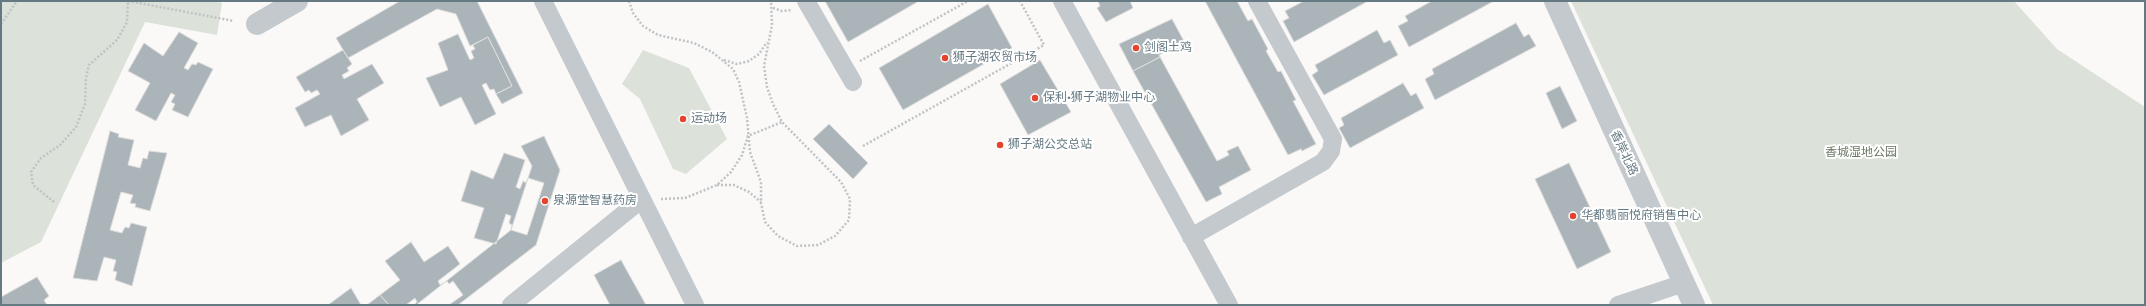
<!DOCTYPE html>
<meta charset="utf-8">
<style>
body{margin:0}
#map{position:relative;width:2146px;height:306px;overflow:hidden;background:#faf9f8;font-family:Rubik,sans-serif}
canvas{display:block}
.frame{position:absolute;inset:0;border:2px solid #657983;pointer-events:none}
</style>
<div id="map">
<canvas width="2146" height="306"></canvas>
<div class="frame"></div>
</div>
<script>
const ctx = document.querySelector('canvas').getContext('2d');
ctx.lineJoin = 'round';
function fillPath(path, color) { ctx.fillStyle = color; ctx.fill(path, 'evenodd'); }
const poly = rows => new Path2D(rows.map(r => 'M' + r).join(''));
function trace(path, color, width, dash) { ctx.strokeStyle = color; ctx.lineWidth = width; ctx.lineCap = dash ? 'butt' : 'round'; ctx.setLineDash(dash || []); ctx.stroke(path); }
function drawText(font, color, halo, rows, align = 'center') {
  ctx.font = font + ' Rubik,"Noto Sans SC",sans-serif'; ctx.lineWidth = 4; ctx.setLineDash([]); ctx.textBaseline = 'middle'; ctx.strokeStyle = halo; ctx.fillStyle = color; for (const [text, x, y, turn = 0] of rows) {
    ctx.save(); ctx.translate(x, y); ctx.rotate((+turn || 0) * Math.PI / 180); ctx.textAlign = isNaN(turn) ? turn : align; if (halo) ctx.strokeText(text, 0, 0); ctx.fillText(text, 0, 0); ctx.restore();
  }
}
fillPath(poly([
 [1,1,215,1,222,3,217,35,145,22,41,242,1,263],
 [1571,1,2014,1,2057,49,2145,107,2145,305,1713,305],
 [643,50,689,68,727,139,686,174,673,169,640,99,622,84]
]), '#dce2d9');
const building = poly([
 [400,1,477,1,523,93,502,104,496,94,512,86,488,37,470,46,456,14,437,9,348,58,336,38,400,1],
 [825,1,919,1,848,42,825,1],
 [1098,1,1130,1,1133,8,1106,22,1097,8,1100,6,1098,1],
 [1205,1,1237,1,1248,21,1252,19,1268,49,1266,51,1278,72,1281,71,1296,100,1293,101,1316,144,1302,151,1301,149,1288,155,1205,1],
 [1304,1,1368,1,1294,42,1283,21,1289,18,1285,11,1304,1],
 [1432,1,1494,1,1409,47,1398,26,1408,21,1405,16,1432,1],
 [988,4,1012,48,903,110,879,68,988,4],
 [1172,19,1186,45,1176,50,1174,47,1159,55,1160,57,1133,71,1119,44,1172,19],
 [1516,23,1524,37,1529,34,1536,46,1435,100,1425,79,1434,74,1432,69,1516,23],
 [1377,30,1384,43,1390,40,1398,55,1324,95,1312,75,1318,71,1315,65,1377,30],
 [179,32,198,43,184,68,188,70,192,64,196,65,198,62,213,69,188,117,172,110,175,104,171,102,175,95,171,93,156,121,135,110,150,83,128,71,144,43,163,56,179,32],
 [458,34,470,60,474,58,471,51,475,49,473,45,488,37,512,86,496,94,494,89,490,90,486,83,482,85,496,114,475,125,461,97,440,107,426,78,448,70,438,43,458,34],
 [343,50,352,64,347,68,349,71,342,75,344,79,372,64,384,83,357,99,369,120,341,136,331,115,305,127,295,108,320,94,317,90,311,93,309,90,305,92,296,77,343,50],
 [1160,57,1217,161,1229,155,1227,151,1238,146,1251,170,1219,187,1222,194,1206,202,1133,71,1160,57],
 [1040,60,1071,112,1028,135,1000,84,1040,60],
 [1403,83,1411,96,1416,93,1424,108,1350,148,1339,128,1344,125,1341,118,1403,83],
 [1560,86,1577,121,1562,129,1546,93,1560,86],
 [829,124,868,163,853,179,813,139,829,124],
 [110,131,119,134,118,137,134,140,128,165,140,168,143,158,147,159,149,151,167,153,150,211,135,207,136,204,130,203,133,195,121,192,110,230,122,233,125,227,129,228,131,223,147,227,132,286,115,280,117,272,113,271,116,260,104,257,97,281,73,278,110,131],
 [544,136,560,170,536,245,458,305,416,305,511,230,532,166,521,146,544,136],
 [504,153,525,160,516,187,520,189,523,181,526,183,528,178,544,183,527,235,511,230,512,225,509,223,511,216,506,214,496,244,474,238,484,208,461,201,471,170,493,179,504,153],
 [1569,163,1611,252,1577,269,1535,179,1569,163],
 [411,242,424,262,448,246,460,264,438,281,440,285,447,281,449,284,453,281,463,295,449,305,414,305,417,302,415,298,406,305,389,305,380,295,400,280,385,261,411,242],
 [621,260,646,305,610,305,594,275,621,260],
 [37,277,49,296,44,300,47,305,1,305,1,297,37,277],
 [351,288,361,305,328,305,351,288],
 [380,295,389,305,367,305,380,295]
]);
fillPath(building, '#aab4b9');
trace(building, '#dcdbda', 1);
trace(poly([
 [128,1,234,21],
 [629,1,633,13,643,26,658,35,694,43,712,52,733,69,739,82,747,118,750,152,761,182,761,203,765,222,778,236,797,246,818,245,835,236,849,220,850,199,841,182,782,122,773,104,767,87,764,66,772,25,771,1],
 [773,8,782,11,792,10],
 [1,24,17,1],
 [724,60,737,64,749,61,759,54,767,42],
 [860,61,968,1],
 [863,146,1044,45,1020,1],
 [717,185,734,185,749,192,761,202],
 [661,199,685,198,717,185,731,172,742,155,748,136,782,122],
 [54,202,33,185,31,172,41,158,60,145,76,127,85,104,86,78,89,65,117,40,127,22,128,1]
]), '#c0c3c5', 2.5, [2, 2]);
trace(poly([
 [543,1,695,305],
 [806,1,853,82],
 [1062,1,1229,305],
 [1191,237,1323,162,1331,151,1333,139,1257,1],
 [511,305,642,199],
 [1618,305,1684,283]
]), '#c3c9cc', 18);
trace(poly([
 [1555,1,1694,305],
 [257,24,297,1]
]), '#c3c9cc', 22);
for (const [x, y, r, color] of [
 [1136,48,4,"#e4432d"],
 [945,58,4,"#e4432d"],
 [1035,98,4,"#e4432d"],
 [683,119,4,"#e4432d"],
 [1000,145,4,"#e4432d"],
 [545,201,4,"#e4432d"],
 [1573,216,4,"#e4432d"]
]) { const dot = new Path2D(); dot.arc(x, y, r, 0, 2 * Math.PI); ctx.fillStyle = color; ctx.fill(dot); trace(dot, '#fff', 1.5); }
drawText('12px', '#657983', '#fff', [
 ["剑阁土鸡",1144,48],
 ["狮子湖农贸市场",953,58],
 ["保利·狮子湖物业中心",1043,98],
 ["运动场",691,119],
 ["狮子湖公交总站",1008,145],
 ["泉源堂智慧药房",553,201],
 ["华都翡丽悦府销售中心",1581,216]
], 'left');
drawText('12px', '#657983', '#fff', [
 ["香岸北路",1624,153,65]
]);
drawText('12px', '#6a7a64', '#fff', [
 ["香城湿地公园",1861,153]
]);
</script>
